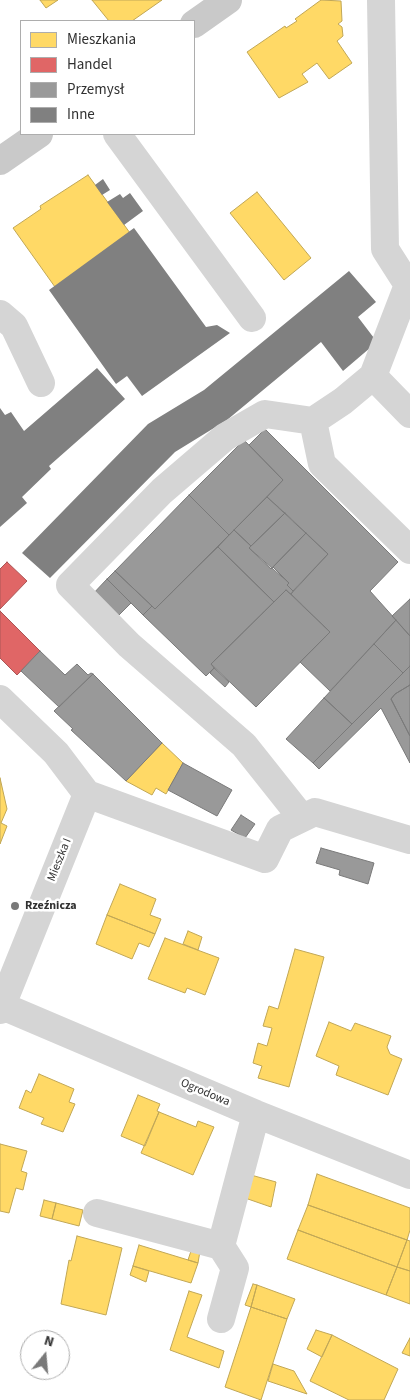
<!DOCTYPE html>
<meta charset="utf-8">
<style>
body{margin:0}
#map{position:relative;width:410px;height:1400px;overflow:hidden;background:#fff;font-family:"Source Sans 3",sans-serif}
canvas{display:block}
.legend{position:absolute;left:20px;top:20px;width:175px;height:115px;box-sizing:border-box;background:#fff;border:1px solid #adadad;margin:0;padding:6px 9px;list-style:none;font-size:15px;color:#313131}
.legend li{display:flex;align-items:center;gap:10px;height:25px}
.legend b{width:25px;border:1px solid #adadad}
.north{position:absolute;left:20px;top:1330px;width:50px;height:50px;box-sizing:border-box;background:#fff;border:1px solid #adadad;border-radius:50%;rotate:17deg;font-size:14px;font-weight:700;line-height:20px;text-align:center;color:#313131}
.north::after{content:'';display:block;margin:auto;width:18px;height:22px;background:#797979;clip-path:polygon(50% 0,100% 100%,50% 72%,0 100%)}
</style>
<div id="map">
<canvas width="410" height="1400"></canvas>
<ul class="legend">
<li><b style="height:14px;background:#ffd966"></b>Mieszkania</li>
<li><b style="height:14px;background:#e06666"></b>Handel</li>
<li><b style="height:14px;background:#999"></b>Przemysł</li>
<li><b style="height:14px;background:#808080"></b>Inne</li>
</ul>
<div class="north">N</div>
</div>
<script>
const ctx = document.querySelector('canvas').getContext('2d');
ctx.lineJoin = 'round';
function fillPath(path, color) { ctx.fillStyle = color; ctx.fill(path, 'evenodd'); }
const poly = rows => new Path2D(rows.map(r => 'M' + r).join(''));
function trace(path, color, width, dash) { ctx.strokeStyle = color; ctx.lineWidth = width; ctx.lineCap = dash ? 'butt' : 'round'; ctx.setLineDash(dash || []); ctx.stroke(path); }
function drawText(font, color, halo, rows, align = 'center') {
  ctx.font = font + ' "Source Sans 3",sans-serif'; ctx.lineWidth = 5; ctx.setLineDash([]); ctx.textBaseline = 'middle'; ctx.strokeStyle = halo; ctx.fillStyle = color; for (const [text, x, y, turn = 0] of rows) {
    ctx.save(); ctx.translate(x, y); ctx.rotate((+turn || 0) * Math.PI / 180); ctx.textAlign = isNaN(turn) ? turn : align; if (halo) ctx.strokeText(text, 0, 0); ctx.fillText(text, 0, 0); ctx.restore();
  }
}
const homes = poly([
 [40,0,58,0,46,8,40,0],
 [92,0,162,0,132,21,109,21,92,0],
 [321,0,341,1,342,21,338,24,342,27,343,36,337,41,352,63,329,79,317,63,302,74,308,82,279,98,247,52,285,26,286,28,297,21,295,19,321,0],
 [88,175,130,233,55,287,13,228,41,209,40,206,88,175],
 [257,192,311,258,284,280,230,213,257,192],
 [162,743,183,763,166,794,156,788,152,795,126,781,162,743],
 [0,778,7,809,1,823,7,826,0,844,0,778],
 [120,884,156,899,150,915,161,919,155,934,107,915,120,884],
 [107,915,155,934,149,947,139,943,132,959,96,944,107,915],
 [188,931,202,937,198,950,183,944,188,931],
 [165,938,219,958,205,995,187,988,185,993,148,979,165,938],
 [295,949,324,957,289,1087,258,1078,262,1066,253,1063,258,1043,267,1046,272,1028,263,1026,269,1006,278,1009,295,949],
 [329,1022,351,1031,355,1023,391,1036,387,1047,390,1054,402,1059,388,1095,336,1075,339,1066,316,1056,329,1022],
 [39,1074,74,1089,69,1102,75,1104,63,1132,41,1124,44,1118,19,1108,26,1090,31,1093,39,1074],
 [138,1095,160,1104,157,1111,159,1112,145,1146,121,1136,138,1095],
 [159,1112,196,1127,198,1121,214,1127,193,1175,141,1153,159,1112],
 [0,1144,27,1151,21,1171,27,1173,23,1190,16,1188,9,1213,0,1211,0,1144],
 [317,1174,410,1208,410,1230,407,1240,308,1205,317,1174],
 [251,1175,276,1182,271,1207,245,1198,251,1175],
 [44,1200,56,1203,52,1219,40,1216,44,1200],
 [56,1203,83,1210,79,1226,52,1219,56,1203],
 [308,1205,407,1240,397,1267,298,1230,308,1205],
 [298,1230,397,1267,386,1295,287,1259,298,1230],
 [77,1236,122,1248,106,1315,61,1304,69,1260,71,1261,77,1236],
 [407,1240,410,1241,410,1271,397,1267,407,1240],
 [139,1245,198,1263,191,1283,133,1266,139,1245],
 [192,1248,200,1251,198,1263,188,1260,192,1248],
 [133,1266,149,1271,146,1282,130,1275,133,1266],
 [397,1267,410,1271,410,1304,386,1295,397,1267],
 [253,1284,257,1285,251,1307,245,1305,253,1284],
 [257,1285,295,1299,287,1319,251,1307,257,1285],
 [189,1291,202,1295,187,1337,224,1351,219,1368,170,1350,189,1291],
 [251,1307,287,1319,261,1400,225,1387,251,1307],
 [316,1330,332,1335,322,1357,307,1349,316,1330],
 [332,1335,398,1369,384,1400,349,1400,310,1381,332,1335],
 [410,1338,410,1356,402,1353,410,1338],
 [273,1364,294,1371,307,1394,268,1381,273,1364]
]);
fillPath(homes, '#ffd966');
trace(homes, '#c1a756', 1);
const shops = poly([
 [7,562,27,581,0,609,0,569,7,562],
 [0,611,40,651,17,675,0,658,0,611]
]);
fillPath(shops, '#e06666');
trace(shops, '#ac5656', 1);
const industry = poly([
 [265,429,398,562,370,591,396,620,330,691,300,662,330,632,291,594,328,554,267,497,283,480,249,445,265,429],
 [244,440,283,480,229,535,189,495,244,440],
 [189,495,229,535,155,609,115,571,189,495],
 [267,497,285,513,251,546,234,530,267,497],
 [285,513,306,533,271,569,249,548,285,513],
 [234,530,251,546,249,548,289,583,287,585,293,591,291,594,286,590,274,602,218,547,234,530],
 [306,533,328,554,293,591,287,585,289,583,273,567,306,533],
 [218,547,274,602,211,664,214,668,206,676,143,615,152,606,155,609,218,547],
 [115,571,152,606,143,615,107,579,115,571],
 [107,579,131,603,114,620,91,596,107,579],
 [286,590,330,632,256,707,211,664,286,590],
 [410,599,410,636,392,616,410,599],
 [396,620,410,636,410,666,403,673,374,644,396,620],
 [374,644,403,673,352,724,324,698,374,644],
 [40,651,65,675,77,664,88,675,91,673,93,674,59,707,21,671,40,651],
 [410,666,410,685,395,694,391,699,410,736,410,763,381,708,319,769,313,763,410,666],
 [214,668,229,682,225,687,210,673,214,668],
 [93,674,162,743,126,781,71,730,73,729,54,711,93,674],
 [410,685,410,736,391,699,395,694,410,685],
 [324,698,352,724,313,763,286,739,324,698],
 [183,763,232,790,217,816,168,790,183,763],
 [241,815,255,824,245,838,231,830,241,815],
 [321,848,374,863,368,884,339,875,340,870,316,863,321,848]
]);
fillPath(industry, '#999');
trace(industry, '#7a7a7a', 1);
fillPath(poly([
 [103,179,110,190,102,195,95,185],
 [130,193,143,211,124,225,107,202,120,194,123,198],
 [134,228,206,327,217,325,230,333,142,396,127,376,116,384,49,290],
 [349,271,376,302,358,317,377,342,343,371,321,342,227,420,175,452,50,578,22,553,148,424,204,390],
 [97,368,125,399,49,466,51,469,22,497,27,503,0,527,0,408,5,415,11,412,24,431]
]), '#808080');
trace(poly([
 [381,0,385,249,408,285,373,376,343,401,313,421,322,464,410,550],
 [117,134,252,318],
 [0,314,14,326,41,383],
 [373,376,410,414],
 [0,699,56,753,87,794],
 [87,794,265,859,280,829,315,812,410,840],
 [302,818,244,745,129,645,70,585,162,491,225,437,265,414,313,421],
 [2,1006,256,1114,410,1175],
 [0,1010,87,794],
 [97,1213,221,1246,256,1114],
 [221,1319,235,1268,221,1246]
]), '#d5d5d5', 28);
trace(poly([
 [194,24,228,0],
 [0,161,39,134]
]), '#c9c9c9', 28);
for (const [x, y, r, color] of [
 [15,906,5,"#797979"]
]) { const dot = new Path2D(); dot.arc(x, y, r, 0, 2 * Math.PI); ctx.fillStyle = color; ctx.fill(dot); trace(dot, '#fff', 2); }
drawText('12px', '#313131', '#fff', [
 ["Mieszka I",60,860,-68],
 ["Ogrodowa",205,1093,23]
]);
drawText('bold 12px', '#313131', '#fff', [
 ["Rzeźnicza",25,906]
], 'left');
</script>
